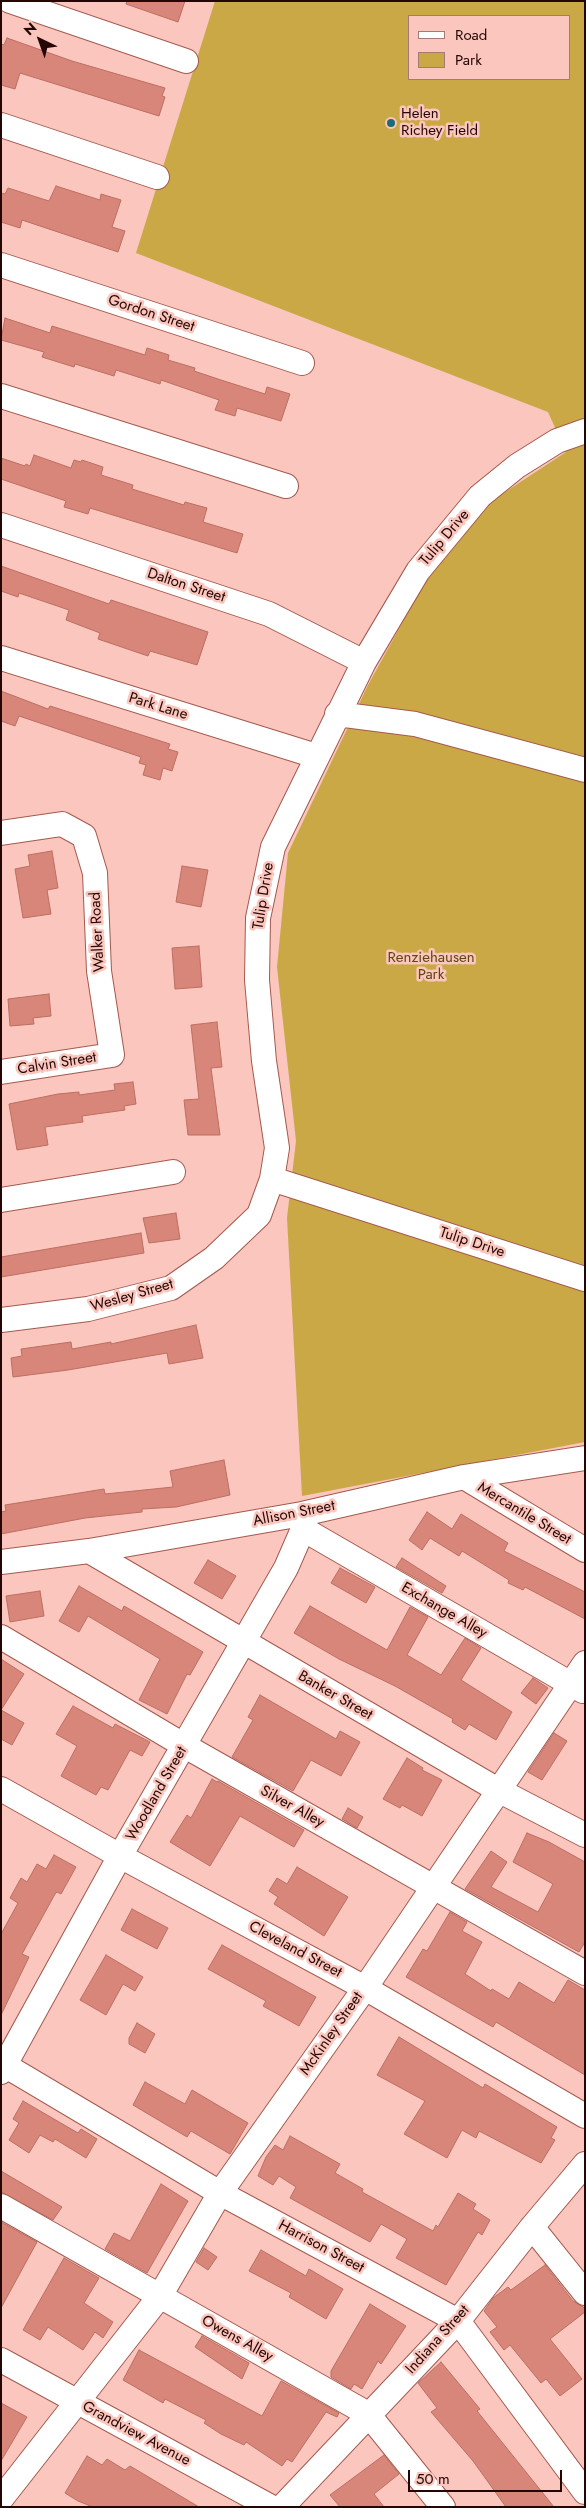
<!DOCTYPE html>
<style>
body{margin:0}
#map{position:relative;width:586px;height:2508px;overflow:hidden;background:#fac6bd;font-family:Jost,sans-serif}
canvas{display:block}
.frame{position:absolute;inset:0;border:2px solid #240704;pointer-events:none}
.legend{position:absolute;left:408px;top:15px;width:162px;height:65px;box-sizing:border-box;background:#fac6bd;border:1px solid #a47a73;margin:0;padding:6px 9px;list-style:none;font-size:15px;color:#240704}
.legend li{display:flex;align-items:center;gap:10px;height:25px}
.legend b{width:25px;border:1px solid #a47a73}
.north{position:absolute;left:15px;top:15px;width:50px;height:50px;-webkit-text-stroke:4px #fac6bd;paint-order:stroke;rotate:318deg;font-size:14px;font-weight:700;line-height:20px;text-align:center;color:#240704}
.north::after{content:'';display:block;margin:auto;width:18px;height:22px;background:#240704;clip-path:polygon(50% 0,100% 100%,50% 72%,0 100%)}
.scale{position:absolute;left:408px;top:2470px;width:154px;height:22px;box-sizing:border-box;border:2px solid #240704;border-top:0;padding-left:6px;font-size:15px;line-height:18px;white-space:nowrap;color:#240704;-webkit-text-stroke:4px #fac6bd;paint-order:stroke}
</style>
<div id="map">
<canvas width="586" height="2508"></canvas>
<div class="frame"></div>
<ul class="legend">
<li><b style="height:6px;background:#fff"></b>Road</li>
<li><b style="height:14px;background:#cba846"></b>Park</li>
</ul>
<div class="north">N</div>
<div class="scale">50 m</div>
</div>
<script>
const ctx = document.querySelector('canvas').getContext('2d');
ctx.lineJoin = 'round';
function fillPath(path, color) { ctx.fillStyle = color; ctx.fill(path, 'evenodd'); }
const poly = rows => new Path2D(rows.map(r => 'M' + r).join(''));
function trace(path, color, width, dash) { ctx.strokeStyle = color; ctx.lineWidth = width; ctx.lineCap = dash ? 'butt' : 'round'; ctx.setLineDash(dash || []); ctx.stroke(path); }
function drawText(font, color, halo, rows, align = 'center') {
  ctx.font = font + ' Jost,sans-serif'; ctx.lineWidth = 5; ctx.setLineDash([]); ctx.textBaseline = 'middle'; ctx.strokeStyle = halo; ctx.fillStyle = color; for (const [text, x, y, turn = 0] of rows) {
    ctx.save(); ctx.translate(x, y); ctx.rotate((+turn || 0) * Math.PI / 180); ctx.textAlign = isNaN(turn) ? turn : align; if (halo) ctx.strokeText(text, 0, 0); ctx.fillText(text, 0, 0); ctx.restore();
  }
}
fillPath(poly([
 [215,1,585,1,585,1442,302,1496,287,1218,296,1141,277,967,288,853,368,685,427,578,487,504,566,452,548,412,136,253],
 [410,16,570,16,570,79,410,79]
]), '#cba846');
const building = poly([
 [127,1,185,1,178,22,126,4,127,1],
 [7,38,72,61,165,88,162,96,165,97,159,116,20,73,15,89,1,85,1,44,4,45,7,38],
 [56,186,100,200,101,194,121,200,112,227,125,231,118,252,22,220,20,228,1,222,1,193,5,194,8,188,49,201,56,186],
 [5,318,50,333,52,326,145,355,147,348,169,355,168,360,195,368,194,371,221,380,265,394,267,387,290,394,281,421,237,408,235,416,215,410,219,400,161,380,160,384,116,370,114,376,75,364,74,367,42,357,44,352,1,340,5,318],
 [34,455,71,468,74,460,81,462,82,460,103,467,101,475,133,485,132,489,184,505,185,502,207,508,203,522,243,534,237,553,90,508,88,514,64,507,66,501,1,479,1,458,25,466,26,464,30,466,34,455],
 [1,566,109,604,111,600,208,632,197,665,150,651,148,656,98,639,100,633,66,620,69,610,19,593,18,597,1,591,1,566],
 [1,691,48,709,50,706,170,744,168,749,178,752,172,771,163,768,160,780,143,775,146,765,139,763,141,757,19,716,15,726,1,721,1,691],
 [52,851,58,888,47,890,51,914,23,918,15,869,30,866,28,855,52,851],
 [182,866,208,870,201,907,176,902,182,866],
 [199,946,202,987,175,989,172,948,199,946],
 [49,994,51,1016,33,1018,34,1024,10,1026,8,999,49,994],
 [217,1022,222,1067,211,1068,220,1135,188,1135,184,1100,199,1099,191,1025,217,1022],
 [133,1082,136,1104,124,1106,125,1110,82,1116,83,1122,45,1127,48,1145,17,1150,9,1104,58,1094,79,1092,79,1095,115,1090,114,1084,133,1082],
 [176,1213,180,1239,149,1243,143,1218,176,1213],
 [141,1233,144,1253,1,1277,1,1257,141,1233],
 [196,1325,203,1358,169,1364,167,1353,68,1370,13,1377,11,1358,22,1356,21,1349,71,1342,72,1349,111,1342,111,1344,196,1325],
 [224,1460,230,1495,176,1507,142,1509,142,1512,85,1518,1,1534,1,1512,6,1511,5,1505,104,1489,105,1494,173,1487,170,1471,224,1460],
 [427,1512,452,1529,461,1514,508,1543,504,1551,585,1592,585,1619,525,1587,523,1590,508,1583,509,1580,462,1551,459,1556,430,1538,422,1550,409,1540,427,1512],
 [402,1558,446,1586,442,1593,396,1567,402,1558],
 [208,1560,236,1576,222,1599,194,1583,208,1560],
 [340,1568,375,1587,366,1603,331,1583,340,1568],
 [79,1586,122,1611,124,1606,203,1652,190,1675,187,1674,167,1714,139,1700,160,1659,88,1616,79,1632,59,1621,79,1586],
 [40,1591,44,1616,10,1622,6,1596,40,1591],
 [310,1606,387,1650,410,1607,428,1617,407,1655,441,1675,465,1638,481,1648,461,1680,512,1712,496,1740,469,1724,465,1730,452,1722,453,1719,395,1686,339,1659,294,1633,310,1606],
 [1,1659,24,1674,1,1710,1,1659],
 [533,1678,548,1688,536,1704,521,1693,533,1678],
 [260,1695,336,1739,340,1731,360,1742,341,1776,311,1760,293,1791,232,1757,253,1720,248,1717,260,1695],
 [73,1706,113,1728,115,1724,150,1742,142,1756,130,1750,108,1790,101,1787,96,1795,61,1776,77,1746,56,1734,73,1706],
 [1,1710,24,1723,12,1745,1,1739,1,1710],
 [554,1733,567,1741,542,1780,528,1772,554,1733],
 [407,1758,423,1768,422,1770,442,1780,422,1816,402,1805,400,1808,383,1799,407,1758],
 [212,1779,217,1782,218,1781,304,1830,294,1847,240,1816,210,1866,170,1842,187,1815,191,1818,212,1779],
 [348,1808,363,1817,357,1828,342,1819,348,1808],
 [527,1833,549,1842,585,1862,585,1942,579,1952,465,1889,491,1851,507,1862,491,1887,538,1912,553,1884,513,1862,527,1833],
 [54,1855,76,1867,61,1894,57,1892,55,1894,22,1954,29,1957,1,2015,1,1934,18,1903,10,1898,21,1878,27,1882,37,1864,46,1869,54,1855],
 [297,1867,348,1897,324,1936,274,1904,278,1897,269,1891,277,1878,287,1884,297,1867],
 [132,1909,168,1928,157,1949,121,1930,132,1909],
 [450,1912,467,1922,462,1931,482,1942,465,1974,491,1991,492,1989,509,1999,519,1982,554,2003,568,1980,585,1990,585,2075,496,2022,493,2027,406,1977,423,1949,427,1951,450,1912],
 [222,1945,316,1997,299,2026,263,2006,266,2001,208,1969,222,1945],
 [106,1955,143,1977,135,1991,123,1984,106,2015,80,2000,106,1955],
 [137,2023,155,2034,145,2053,129,2044,129,2038,137,2023],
 [399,2037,483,2088,485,2084,557,2127,551,2138,555,2140,541,2163,479,2131,476,2138,462,2130,447,2158,404,2134,425,2101,377,2075,399,2037],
 [145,2082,185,2104,192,2090,248,2123,230,2154,191,2131,187,2137,133,2105,145,2082],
 [23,2101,78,2133,81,2129,97,2139,86,2158,55,2139,53,2142,40,2135,29,2153,9,2140,19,2123,13,2119,23,2101],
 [290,2136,340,2164,335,2173,363,2189,362,2192,433,2231,436,2225,438,2227,458,2193,476,2204,473,2209,490,2220,482,2235,478,2232,446,2285,396,2258,407,2239,381,2224,370,2242,290,2198,296,2187,279,2176,273,2185,258,2176,266,2157,275,2145,283,2150,290,2136],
 [1,2171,62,2207,53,2220,1,2192,1,2171],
 [161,2184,188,2201,147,2273,105,2249,114,2233,130,2241,161,2184],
 [1,2222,37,2242,1,2308,1,2222],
 [204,2248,217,2257,208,2270,196,2262,204,2248],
 [261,2250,306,2276,309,2269,343,2289,326,2319,289,2297,291,2293,249,2271,261,2250],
 [64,2258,99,2278,84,2303,113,2322,103,2338,95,2332,83,2350,48,2327,40,2340,23,2330,64,2258],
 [545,2265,573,2301,585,2308,585,2312,550,2339,582,2379,560,2396,546,2379,541,2383,510,2345,504,2350,490,2332,497,2327,484,2311,493,2298,508,2287,511,2290,545,2265],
 [370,2304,406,2326,381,2364,378,2361,362,2389,354,2384,351,2389,331,2377,331,2371,370,2304],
 [202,2336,249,2363,242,2379,195,2347,202,2336],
 [139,2350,262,2416,281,2381,339,2413,337,2417,326,2412,292,2462,287,2459,282,2466,246,2442,244,2445,221,2434,204,2423,206,2420,165,2399,163,2403,123,2380,139,2350],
 [441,2362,480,2409,477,2411,554,2507,506,2507,473,2461,431,2412,437,2408,418,2383,441,2362],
 [1,2403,27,2417,1,2461,1,2403],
 [384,2455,399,2474,374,2494,384,2507,340,2507,330,2495,384,2455],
 [87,2456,102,2465,107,2459,125,2470,130,2466,199,2507,93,2507,78,2501,65,2493,87,2456]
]);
fillPath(building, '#d78679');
trace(building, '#bd6e62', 1);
const minor = poly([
 [10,1,186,61],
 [1,125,157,177],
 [1,265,302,363],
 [1,396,286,486],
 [1,525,269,614,364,662],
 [1,658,316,756],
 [337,714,415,724,585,770],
 [1,833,62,824,84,836,95,873,99,971,112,1055,1,1072],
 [272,1179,585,1279],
 [1,1200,173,1172],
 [1,1320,88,1309,171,1288,214,1258,259,1215,272,1179,277,1148,264,1061,257,980,258,918,273,847,364,662,418,571,480,496,517,466,557,441,585,431],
 [464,1477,585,1550],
 [303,1529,583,1691],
 [89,1551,498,1790,585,1835],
 [1,1562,89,1551,302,1514,464,1477,585,1458],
 [1,1637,185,1746,585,1973],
 [1,1789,120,1856,365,1988,585,2116],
 [1,2063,220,2193,458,2321,585,2492],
 [1,2072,120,1856,286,1568,303,1529,302,1514],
 [1,2206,368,2414,443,2507],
 [532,2227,585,2293],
 [1,2360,271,2507],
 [1,2499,160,2296,220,2193,365,1988,585,1663],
 [282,2507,458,2321,532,2227,585,2164]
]);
trace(minor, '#a5594e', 26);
trace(minor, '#fff', 24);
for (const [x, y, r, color] of [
 [391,123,5,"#206a75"]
]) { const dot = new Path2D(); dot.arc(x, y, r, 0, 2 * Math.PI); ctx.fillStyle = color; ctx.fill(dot); trace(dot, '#fac6bd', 2); }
drawText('15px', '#240704', '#fac6bd', [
 ["Helen",401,114],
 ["Richey Field",401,131]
], 'left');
drawText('15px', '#240704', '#fac6bd', [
 ["Gordon Street",151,314,18],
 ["Tulip Drive",445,538,-50],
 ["Dalton Street",186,586,18],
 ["Park Lane",158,707,17],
 ["Tulip Drive",264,896,-81],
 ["Walker Road",98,932,-93],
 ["Calvin Street",57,1064,-9],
 ["Tulip Drive",472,1243,18],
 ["Wesley Street",132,1296,-16],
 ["Allison Street",294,1514,-11],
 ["Mercantile Street",524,1514,31],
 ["Exchange Alley",444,1611,30],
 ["Banker Street",335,1696,30],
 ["Woodland Street",157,1794,-60],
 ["Silver Alley",292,1807,29],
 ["Cleveland Street",295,1950,28],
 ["McKinley Street",332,2034,-55],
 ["Harrison Street",321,2247,28],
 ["Owens Alley",237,2339,29],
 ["Indiana Street",438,2340,-48],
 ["Grandview Avenue",136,2434,28]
]);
drawText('15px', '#5c490f', '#fac6bd', [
 ["Renziehausen",431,958],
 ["Park",431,975]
]);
</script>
